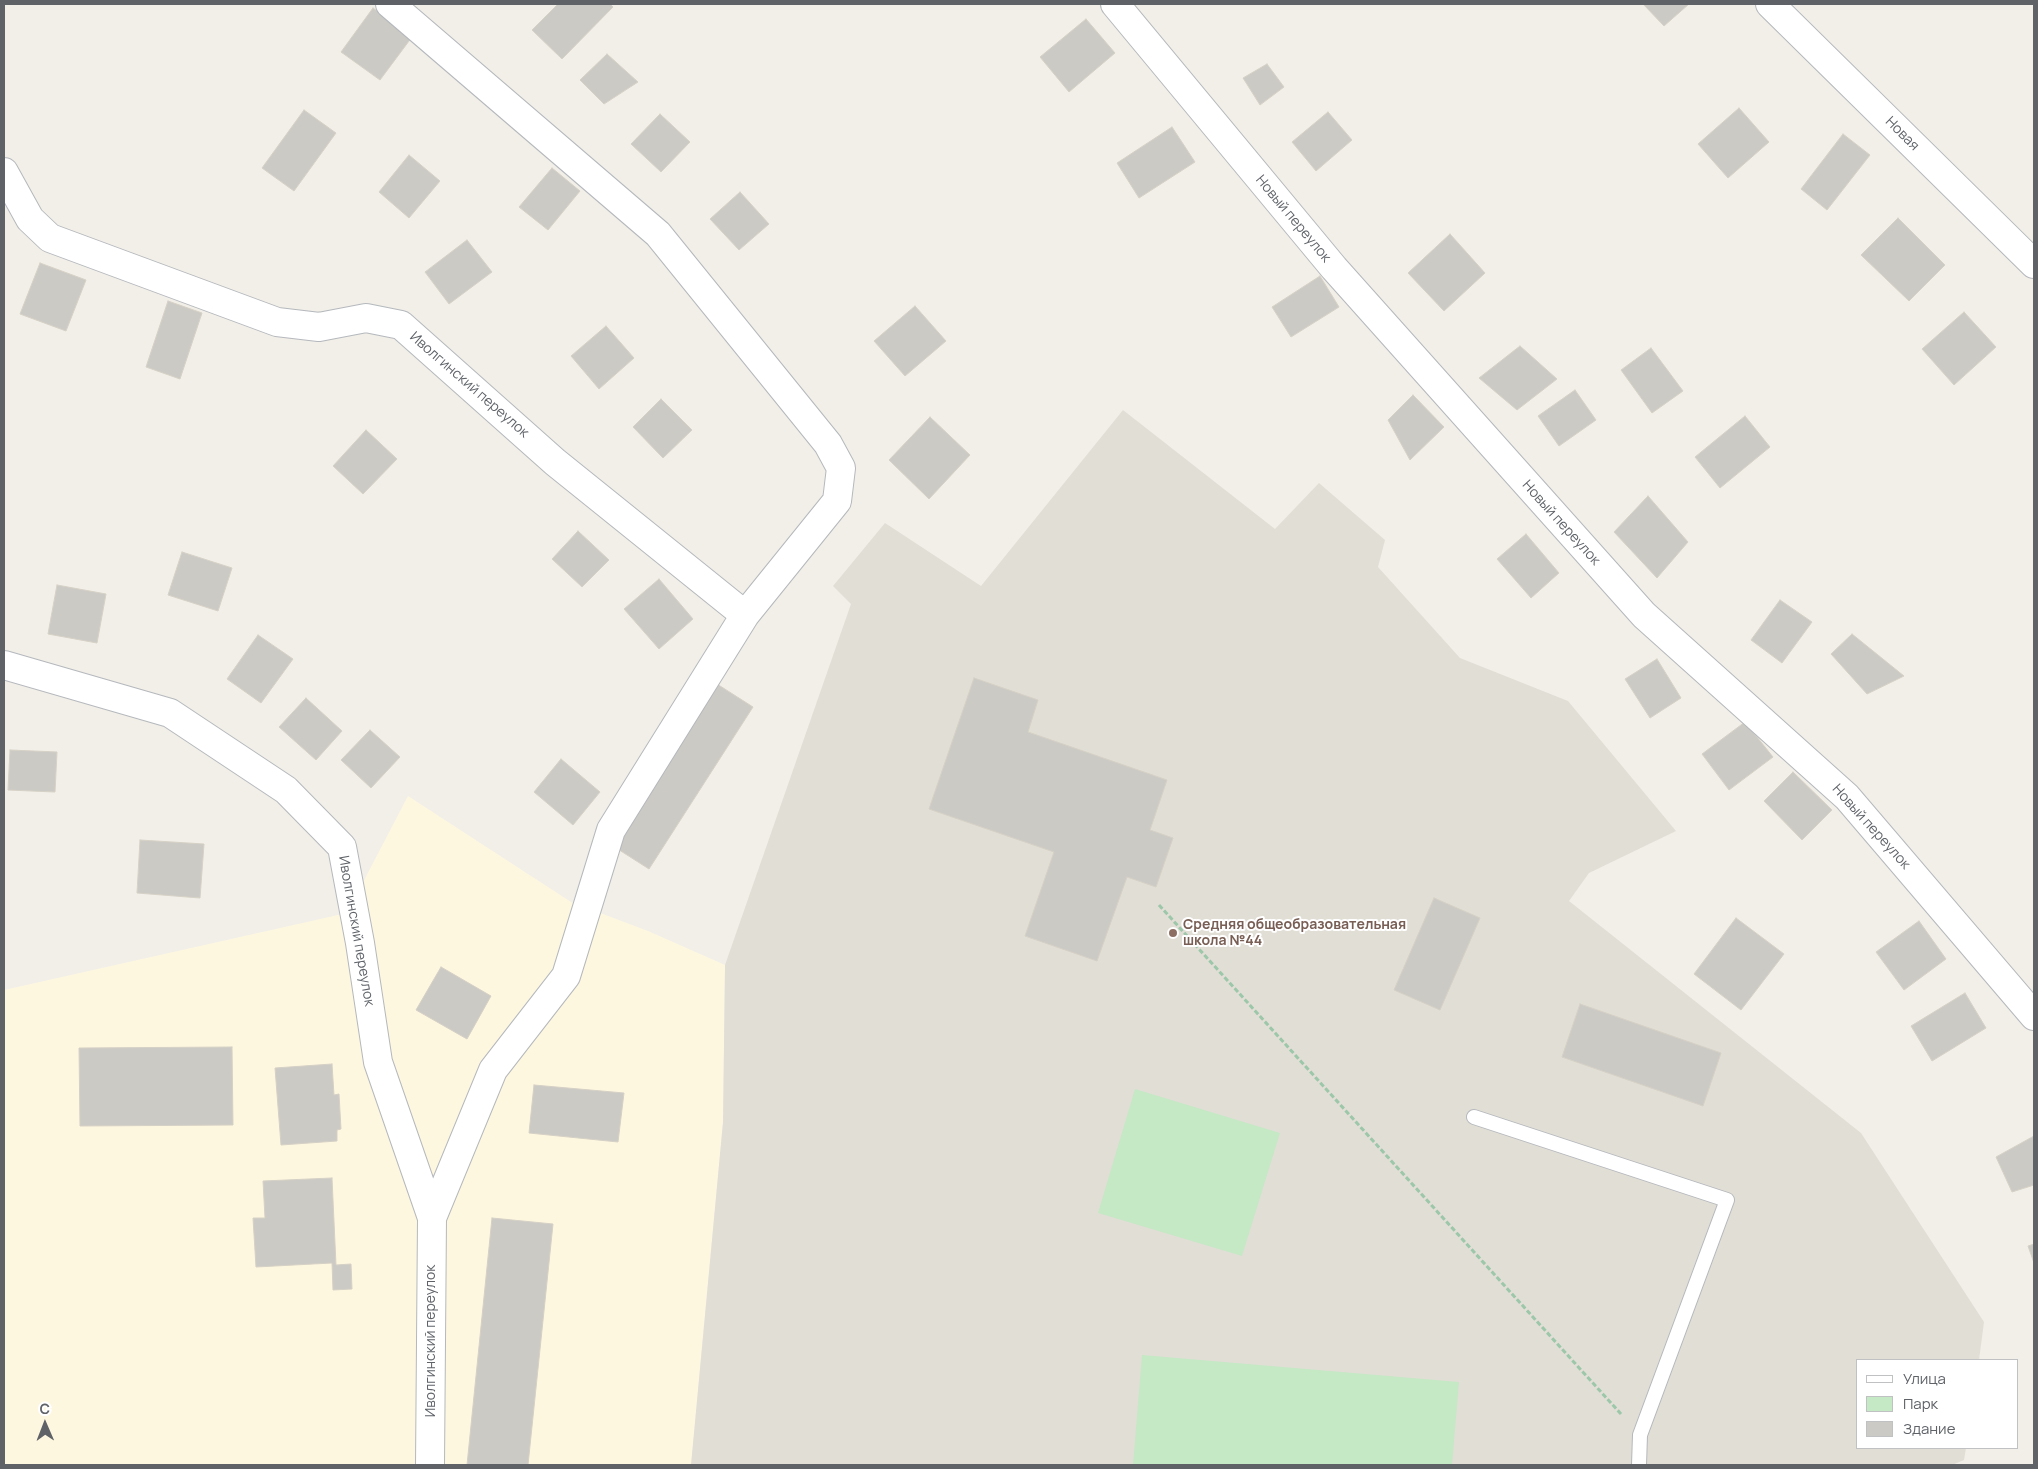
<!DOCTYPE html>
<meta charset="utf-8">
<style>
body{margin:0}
#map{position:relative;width:2038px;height:1469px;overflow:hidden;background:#f1efe8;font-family:Manrope,sans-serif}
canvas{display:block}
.frame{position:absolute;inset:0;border:5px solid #5f6368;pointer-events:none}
.legend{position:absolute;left:1856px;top:1359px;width:162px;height:90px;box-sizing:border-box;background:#fff;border:1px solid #bfc1c3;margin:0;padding:6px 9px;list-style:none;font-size:15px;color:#5f6368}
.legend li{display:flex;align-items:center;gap:10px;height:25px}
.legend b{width:25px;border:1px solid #bfc1c3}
.north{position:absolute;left:20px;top:1399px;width:50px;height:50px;-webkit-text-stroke:4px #fff;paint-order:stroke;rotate:359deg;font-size:14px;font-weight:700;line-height:20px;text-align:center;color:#5f6368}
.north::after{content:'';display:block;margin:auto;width:18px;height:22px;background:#5f6368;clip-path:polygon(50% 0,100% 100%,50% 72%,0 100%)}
</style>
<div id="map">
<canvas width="2038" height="1469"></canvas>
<div class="frame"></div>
<ul class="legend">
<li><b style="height:6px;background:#fff"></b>Улица</li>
<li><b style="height:14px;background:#c5e8c5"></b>Парк</li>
<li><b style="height:14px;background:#cccac5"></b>Здание</li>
</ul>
<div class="north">С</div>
</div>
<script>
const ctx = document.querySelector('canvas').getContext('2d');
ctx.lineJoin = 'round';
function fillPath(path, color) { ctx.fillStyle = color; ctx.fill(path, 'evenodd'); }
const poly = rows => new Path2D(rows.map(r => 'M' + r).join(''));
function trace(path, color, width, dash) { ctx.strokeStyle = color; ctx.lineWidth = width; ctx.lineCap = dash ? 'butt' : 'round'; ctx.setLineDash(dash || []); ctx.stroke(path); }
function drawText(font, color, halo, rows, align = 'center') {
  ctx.font = font + ' Manrope,sans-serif'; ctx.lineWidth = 4; ctx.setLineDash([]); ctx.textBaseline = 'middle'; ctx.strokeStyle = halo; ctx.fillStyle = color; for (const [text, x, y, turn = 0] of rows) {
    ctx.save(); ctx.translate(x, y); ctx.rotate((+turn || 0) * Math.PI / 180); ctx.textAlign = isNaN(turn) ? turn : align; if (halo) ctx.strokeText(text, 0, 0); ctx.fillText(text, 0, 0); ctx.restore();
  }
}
fillPath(poly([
 [408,796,571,902,648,931,725,965,723,1122,691,1465,4,1465,4,990,347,913]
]), '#fef7e0');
fillPath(poly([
 [1123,410,1275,529,1319,483,1385,540,1378,567,1460,658,1568,701,1676,831,1589,873,1569,901,1861,1133,1984,1322,1979,1360,1857,1360,1857,1448,1966,1448,1964,1460,1952,1465,691,1465,723,1122,725,965,851,604,833,586,885,523,981,586]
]), '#e1ded6');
fillPath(poly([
 [1135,1089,1280,1133,1242,1256,1098,1213],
 [1142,1355,1459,1382,1452,1465,1133,1465]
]), '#c5e8c5');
const building = poly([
 [558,4,610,4,613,7,562,59,532,30,558,4],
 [1643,4,1689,4,1664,26,1643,4],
 [373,8,412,37,380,80,341,52,373,8],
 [1086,19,1115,53,1069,92,1040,57,1086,19],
 [607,54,638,82,604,104,580,80,607,54],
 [1267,64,1284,87,1260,105,1243,78,1267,64],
 [1739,108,1769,142,1728,178,1698,144,1739,108],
 [304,110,336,133,294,191,262,168,304,110],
 [1328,112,1352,140,1316,171,1292,142,1328,112],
 [660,114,690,142,661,172,631,144,660,114],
 [1172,127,1195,162,1139,198,1117,163,1172,127],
 [1843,134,1870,155,1827,210,1801,189,1843,134],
 [409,155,440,181,409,218,379,192,409,155],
 [552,168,580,191,548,230,519,207,552,168],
 [740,192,769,224,739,250,710,219,740,192],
 [1898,218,1945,265,1909,301,1861,255,1898,218],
 [1450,234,1485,273,1444,311,1408,273,1450,234],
 [467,240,492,272,449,304,425,272,467,240],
 [40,263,86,280,66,331,20,314,40,263],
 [1320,276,1339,307,1291,337,1272,307,1320,276],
 [168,301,202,313,180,379,146,367,168,301],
 [915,306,946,341,905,376,874,341,915,306],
 [1964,312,1996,347,1954,385,1922,349,1964,312],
 [606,326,634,358,599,389,571,356,606,326],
 [1520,346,1557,379,1517,410,1479,378,1520,346],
 [1651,348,1683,391,1652,413,1621,370,1651,348],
 [1575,390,1596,420,1559,446,1538,416,1575,390],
 [1413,395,1444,427,1410,460,1388,420,1413,395],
 [661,399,692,430,663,458,633,427,661,399],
 [1745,416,1770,447,1720,488,1695,457,1745,416],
 [930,417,970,455,929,499,889,460,930,417],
 [366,430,397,459,363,494,333,466,366,430],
 [1648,496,1688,542,1657,578,1614,532,1648,496],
 [578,531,609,560,582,587,552,559,578,531],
 [1526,534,1559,573,1531,598,1497,559,1526,534],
 [182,552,232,568,218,611,168,595,182,552],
 [659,579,693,619,659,649,624,609,659,579],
 [57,585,106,594,97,643,48,634,57,585],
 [1780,600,1812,622,1782,663,1751,640,1780,600],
 [1852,634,1904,676,1867,694,1831,654,1852,634],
 [258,635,293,659,261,703,227,679,258,635],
 [1657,659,1681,698,1650,718,1625,679,1657,659],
 [974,678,1038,700,1028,732,1167,780,1150,830,1173,838,1156,887,1127,877,1097,961,1025,936,1054,852,929,809,974,678],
 [717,684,753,707,649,869,613,846,717,684],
 [306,698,342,731,316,760,279,727,306,698],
 [1745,722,1773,757,1729,790,1702,754,1745,722],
 [370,730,400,757,371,788,341,760,370,730],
 [10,750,57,752,55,792,8,790,10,750],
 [561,759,600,792,573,825,534,792,561,759],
 [1793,772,1832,810,1802,840,1764,801,1793,772],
 [140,840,204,844,200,898,137,893,140,840],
 [1434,898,1480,918,1440,1010,1394,990,1434,898],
 [1736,918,1784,954,1741,1010,1694,974,1736,918],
 [1919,921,1946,959,1904,990,1876,952,1919,921],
 [441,967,491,996,467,1039,416,1010,441,967],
 [1965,993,1986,1028,1932,1061,1911,1026,1965,993],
 [1580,1004,1721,1053,1703,1106,1562,1057,1580,1004],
 [232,1047,233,1125,80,1126,79,1048,232,1047],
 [332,1064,334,1095,339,1094,341,1129,337,1130,337,1141,281,1145,275,1068,332,1064],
 [534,1085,624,1093,618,1142,529,1133,534,1085],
 [2034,1136,2034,1185,2012,1192,1996,1157,2034,1136],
 [332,1178,336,1265,351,1264,352,1289,333,1290,332,1263,256,1267,253,1218,265,1218,263,1181,332,1178],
 [492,1218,553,1224,528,1465,467,1465,492,1218],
 [2034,1244,2034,1263,2028,1246,2034,1244]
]);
fillPath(building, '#cccac5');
trace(building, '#d6d1c6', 1);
const lane = poly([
 [1474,1117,1727,1200,1640,1435,1639,1465]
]);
const street = poly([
 [390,4,658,234,828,444,841,468,837,501,745,615,611,830,566,976,493,1070,432,1218,430,1465],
 [1115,4,1334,268,1644,615,1847,797,2034,1016],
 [1770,4,2034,264],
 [4,172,30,219,50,238,277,322,319,327,366,318,401,325,555,462,745,615],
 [4,665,170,713,286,790,342,847,360,943,378,1062,432,1218]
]);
trace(lane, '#b5b8bc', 16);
trace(street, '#b5b8bc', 30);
trace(poly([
 [1159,905,1621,1414]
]), '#9cc7a9', 3, [5, 2.5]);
trace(lane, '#fff', 14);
trace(street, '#fff', 28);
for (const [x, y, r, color] of [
 [1173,933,5,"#8d6e63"]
]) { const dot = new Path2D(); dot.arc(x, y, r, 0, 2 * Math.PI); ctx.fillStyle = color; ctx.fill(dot); trace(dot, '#fff', 2); }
drawText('14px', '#5f6368', '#fff', [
 ["Новая",1902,134,45],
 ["Новый переулок",1293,219,50],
 ["Иволгинский переулок",469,385,41],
 ["Новый переулок",1561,523,48],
 ["Новый переулок",1871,827,48],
 ["Иволгинский переулок",356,931,80],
 ["Иволгинский переулок",431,1341,-90]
]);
drawText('bold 14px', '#785e54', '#fff', [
 ["Средняя общеобразовательная",1183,925],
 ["школа №44",1183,941]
], 'left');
</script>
